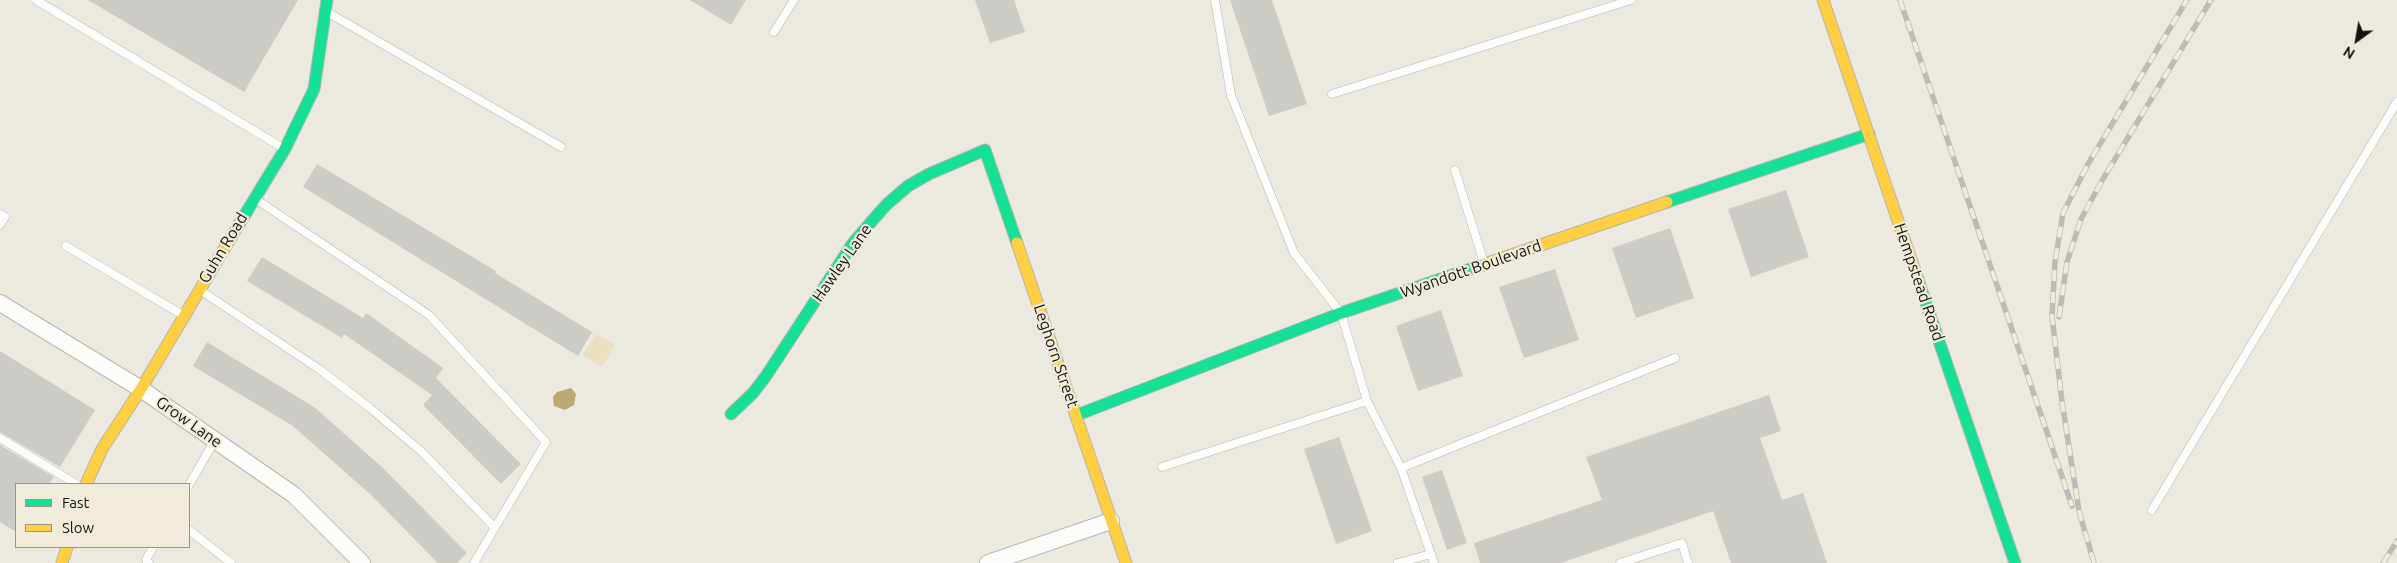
<!DOCTYPE html>
<style>
body{margin:0}
#map{position:relative;width:2397px;height:563px;overflow:hidden;background:#ece9e1;font-family:Ubuntu,sans-serif}
canvas{display:block}
.legend{position:absolute;left:15px;top:483px;width:175px;height:65px;box-sizing:border-box;background:#f1ebdc;border:1px solid #989489;margin:0;padding:6px 9px;list-style:none;font-size:15px;color:#13110c}
.legend li{display:flex;align-items:center;gap:10px;height:25px}
.legend b{width:25px;border:1px solid #989489}
.north{position:absolute;left:2332px;top:15px;width:50px;height:50px;-webkit-text-stroke:4px #f1ebdc;paint-order:stroke;rotate:212deg;font-size:14px;font-weight:700;line-height:20px;text-align:center;color:#13110c}
.north::after{content:'';display:block;margin:auto;width:18px;height:22px;background:#13110c;clip-path:polygon(50% 0,100% 100%,50% 72%,0 100%)}
</style>
<div id="map">
<canvas width="2397" height="563"></canvas>
<ul class="legend">
<li><b style="height:6px;background:#16e098"></b>Fast</li>
<li><b style="height:6px;background:#ffcf43"></b>Slow</li>
</ul>
<div class="north">N</div>
</div>
<script>
const ctx = document.querySelector('canvas').getContext('2d');
ctx.lineJoin = 'round';
function fillPath(path, color) { ctx.fillStyle = color; ctx.fill(path, 'evenodd'); }
const poly = rows => new Path2D(rows.map(r => 'M' + r).join(''));
function trace(path, color, width, dash) { ctx.strokeStyle = color; ctx.lineWidth = width; ctx.lineCap = dash ? 'butt' : 'round'; ctx.setLineDash(dash || []); ctx.stroke(path); }
function drawText(font, color, halo, rows, align = 'center') {
  ctx.font = font + ' Ubuntu,sans-serif'; ctx.lineWidth = 4.5; ctx.setLineDash([]); ctx.textBaseline = 'middle'; ctx.strokeStyle = halo; ctx.fillStyle = color; for (const [text, x, y, turn = 0] of rows) {
    ctx.save(); ctx.translate(x, y); ctx.rotate((+turn || 0) * Math.PI / 180); ctx.textAlign = isNaN(turn) ? turn : align; if (halo) ctx.strokeText(text, 0, 0); ctx.fillText(text, 0, 0); ctx.restore();
  }
}
fillPath(poly([
 [596,334,615,345,602,367,583,355]
]), '#eadfbe');
fillPath(poly([
 [571,388,576,394,574,405,565,410,554,406,553,397,557,392]
]), '#bca974');
fillPath(poly([
 [88,0,298,0,244,92],
 [690,0,746,0,731,25],
 [975,0,1014,0,1025,32,990,43],
 [1230,0,1272,0,1307,104,1269,116],
 [317,164,496,271,495,273,592,332,578,356,303,187],
 [1786,190,1809,257,1751,277,1728,209],
 [1670,228,1694,298,1636,318,1612,248],
 [262,257,363,318,366,313,443,368,436,378,521,464,501,484,423,405,432,395,344,334,342,338,247,281],
 [1555,269,1579,340,1524,358,1499,287],
 [1441,310,1463,376,1418,391,1396,326],
 [207,342,314,407,383,468,467,553,457,563,438,563,371,495,293,426,193,366],
 [0,351,95,410,60,467,0,432],
 [1769,395,1781,431,1760,438,1782,500,1803,493,1827,563,1731,563,1713,511,1561,563,1480,563,1474,543,1602,500,1586,457],
 [1339,437,1372,531,1336,544,1304,449],
 [0,445,54,477,49,484,16,484,16,532,0,522],
 [1442,470,1467,543,1447,550,1422,477]
]), '#cdcbc5');
const lane = poly([
 [36,0,283,148],
 [1215,0,1231,95,1294,253,1341,313,1367,401,1401,468,1434,563],
 [327,12,561,147],
 [774,32,794,0],
 [1332,94,1631,0],
 [1455,170,1484,263],
 [257,200,429,315,546,442,474,563],
 [0,214,5,217,0,225],
 [66,246,181,314],
 [200,290,319,369,370,408,422,452,495,528],
 [0,438,76,484],
 [1162,467,1367,401],
 [1401,468,1675,358],
 [189,485,215,440],
 [2152,510,2397,102],
 [189,530,231,563],
 [149,563,146,560,153,547],
 [1398,563,1431,554],
 [1620,563,1682,543,1688,563]
]);
const street = poly([
 [0,303,141,389,294,495,362,563],
 [988,563,1111,521]
]);
const fast = poly([
 [1667,202,1869,134],
 [230,239,285,149,314,89,327,0],
 [1917,277,2015,563],
 [731,414,753,393,766,376,853,243,886,205,908,186,929,174,985,150,1017,243],
 [1077,415,1341,313,1485,264]
]);
const slow = poly([
 [1823,0,1917,277],
 [1017,243,1126,563],
 [1485,264,1667,202],
 [86,484,102,449,141,389,230,239],
 [62,563,67,547]
]);
trace(lane, '#b7b5ae', 9);
trace(street, '#b7b5ae', 18);
trace(fast, '#b7b5ae', 13);
trace(slow, '#b7b5ae', 13);
trace(lane, '#fcfcfa', 8);
trace(street, '#fcfcfa', 16);
trace(fast, '#16e098', 11);
trace(slow, '#ffcf43', 11);
const rail = poly([
 [1900,0,2072,506],
 [2059,317,2067,262,2081,219,2103,179,2211,0],
 [2094,563,2079,511,2062,402,2052,316,2055,262,2063,213,2088,164,2187,0],
 [2383,563,2397,541]
]);
trace(rail, '#bcbbb9', 5.5);
trace(rail, '#f1ebdc', 4, [11]);
drawText('16px', '#13110c', '#f1ebdc', [
 ["Guhn Road",223,248,-59],
 ["Hawley Lane",842,263,-55],
 ["Wyandott Boulevard",1471,269,-19],
 ["Hempstead Road",1919,282,71],
 ["Leghorn Street",1056,356,71],
 ["Grow Lane",189,422,35]
]);
</script>
